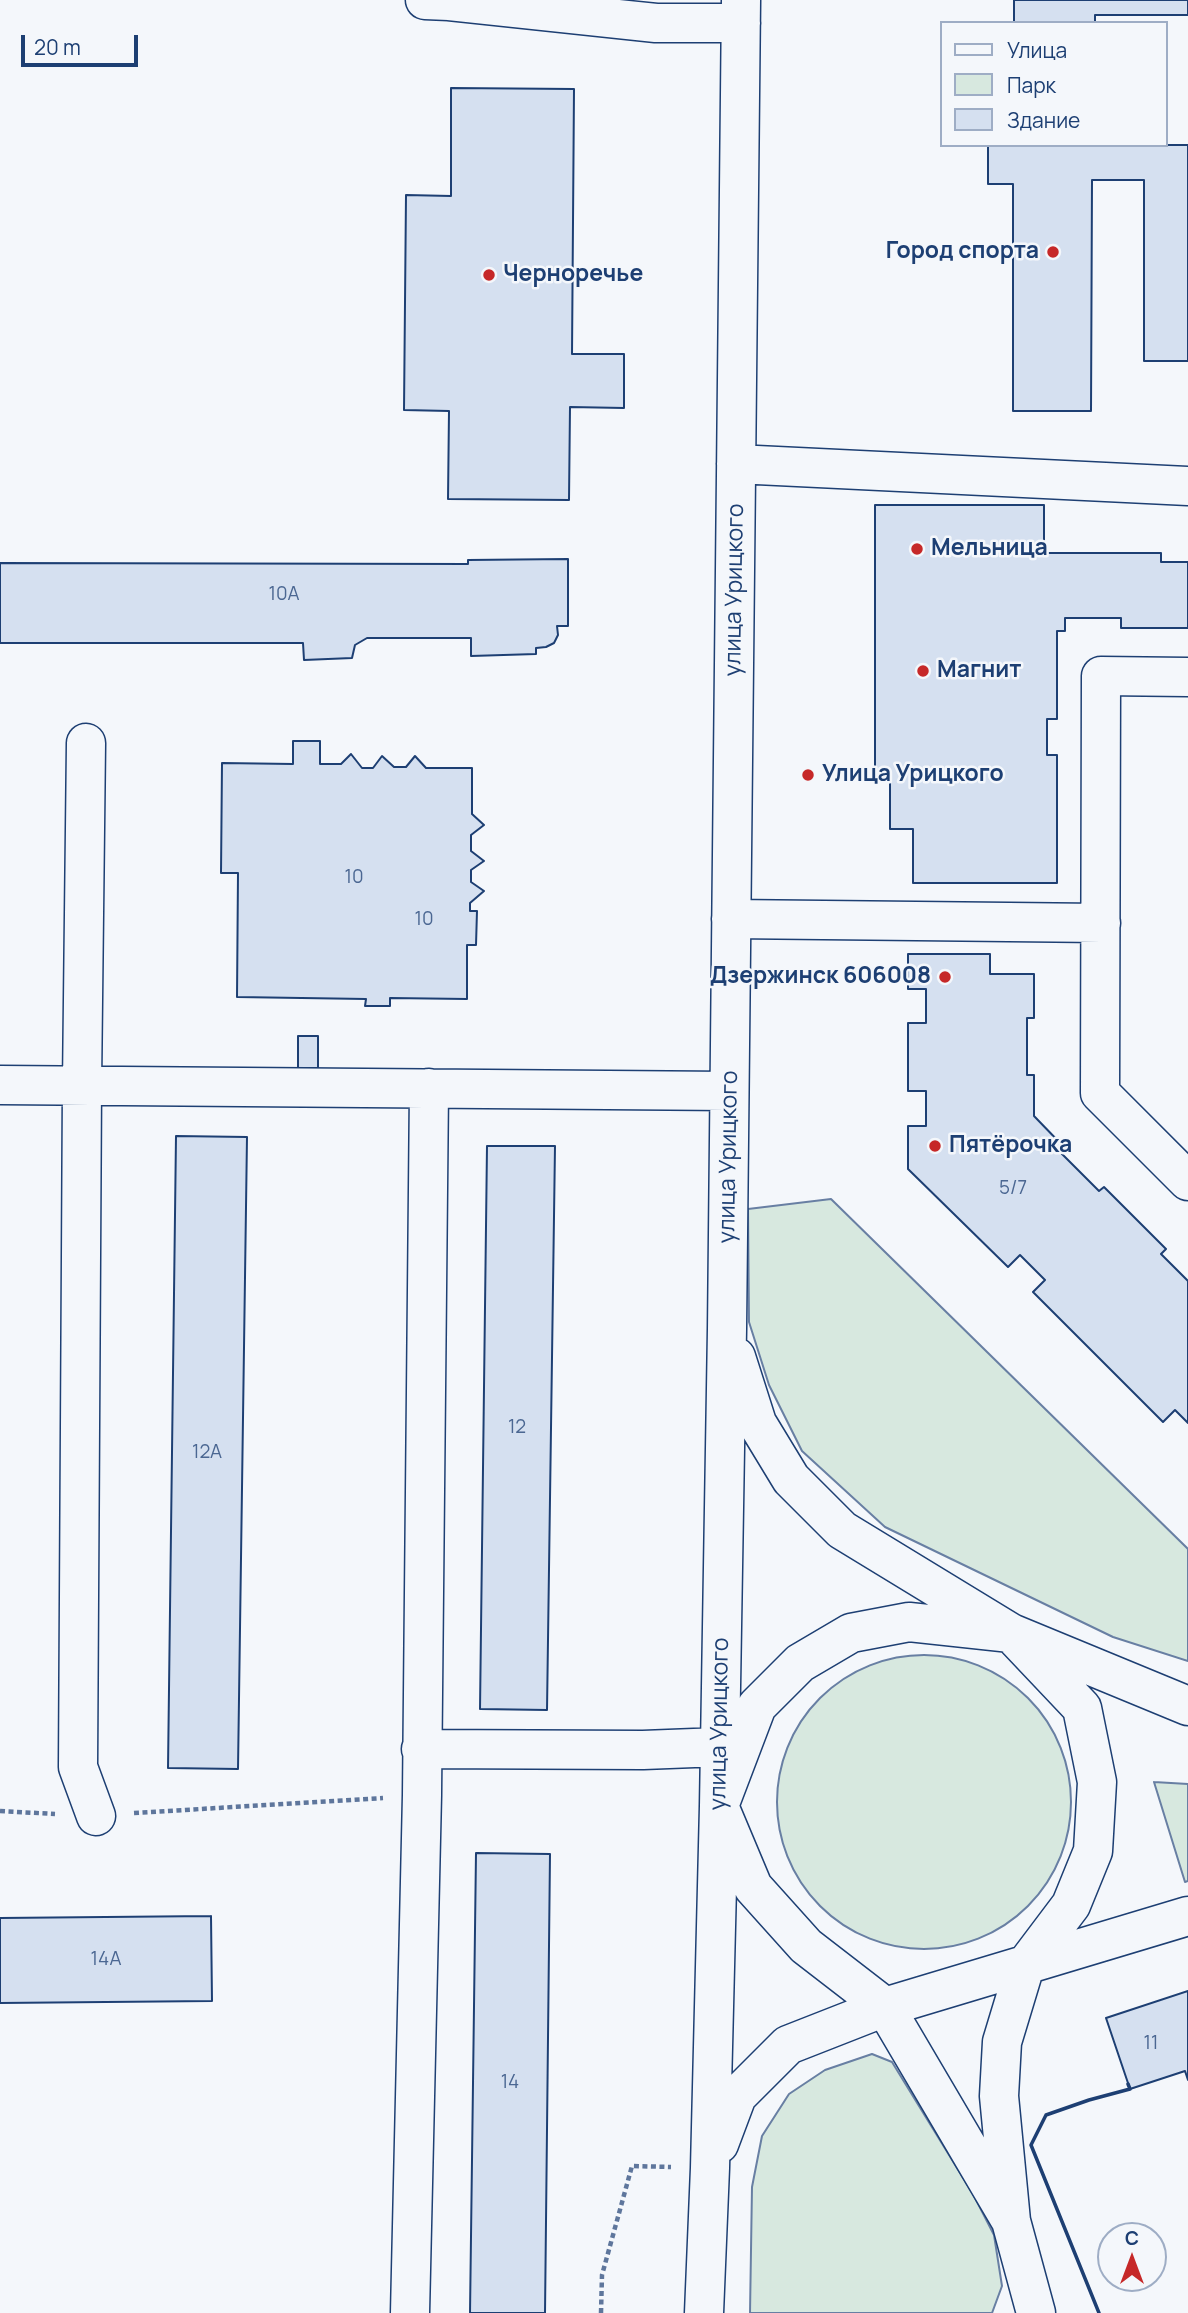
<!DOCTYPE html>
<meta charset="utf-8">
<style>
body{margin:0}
#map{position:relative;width:1188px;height:2313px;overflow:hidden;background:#f4f7fb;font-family:Manrope,sans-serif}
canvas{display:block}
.legend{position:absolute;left:940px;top:21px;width:228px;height:126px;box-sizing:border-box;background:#f4f7fb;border:2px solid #9eadc5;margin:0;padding:9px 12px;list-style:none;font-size:21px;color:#1d3f73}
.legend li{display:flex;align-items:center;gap:14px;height:35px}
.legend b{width:35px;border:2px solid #9eadc5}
.north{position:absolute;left:1097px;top:2222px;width:70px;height:70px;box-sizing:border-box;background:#f4f7fb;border:2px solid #9eadc5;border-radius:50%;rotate:0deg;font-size:19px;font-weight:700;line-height:28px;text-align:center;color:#1d3f73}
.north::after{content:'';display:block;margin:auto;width:24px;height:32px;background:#c62828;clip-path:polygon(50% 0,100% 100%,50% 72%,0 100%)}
.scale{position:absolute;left:21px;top:35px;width:117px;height:32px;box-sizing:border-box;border:4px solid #1d3f73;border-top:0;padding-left:9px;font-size:21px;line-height:24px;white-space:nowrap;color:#1d3f73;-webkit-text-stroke:5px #f4f7fb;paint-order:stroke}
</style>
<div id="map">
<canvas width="1188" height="2313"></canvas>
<ul class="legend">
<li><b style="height:9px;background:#f4f7fb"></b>Улица</li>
<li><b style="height:19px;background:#d7e8df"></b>Парк</li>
<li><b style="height:19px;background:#d5e0f0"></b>Здание</li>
</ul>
<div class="north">С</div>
<div class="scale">20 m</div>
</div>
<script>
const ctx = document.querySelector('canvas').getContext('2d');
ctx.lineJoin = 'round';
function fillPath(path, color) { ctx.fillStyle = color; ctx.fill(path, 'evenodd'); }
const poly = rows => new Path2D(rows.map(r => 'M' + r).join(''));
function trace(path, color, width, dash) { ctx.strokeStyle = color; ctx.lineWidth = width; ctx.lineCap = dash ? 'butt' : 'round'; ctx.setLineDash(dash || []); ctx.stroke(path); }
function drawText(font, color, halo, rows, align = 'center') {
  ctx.font = font + ' Manrope,sans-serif'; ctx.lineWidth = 5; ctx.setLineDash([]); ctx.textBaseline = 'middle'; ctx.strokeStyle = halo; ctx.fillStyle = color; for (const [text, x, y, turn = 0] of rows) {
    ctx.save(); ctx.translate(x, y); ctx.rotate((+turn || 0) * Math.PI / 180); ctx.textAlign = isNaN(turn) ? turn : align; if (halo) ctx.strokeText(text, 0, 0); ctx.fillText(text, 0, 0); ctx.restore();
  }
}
const green = poly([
 [831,1199,1188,1549,1188,1661,1113,1637,885,1527,802,1451,769,1385,749,1322,748,1209,831,1199],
 '777 1802a147 147 0 1 1 294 0a147 147 0 1 1-294 0Z',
 [1154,1782,1188,1784,1188,1881,1185,1882,1154,1782],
 [872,2054,892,2062,973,2194,994,2235,1002,2286,992,2313,750,2313,752,2187,762,2136,789,2094,825,2070,872,2054]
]);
fillPath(green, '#d7e8df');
trace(green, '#687fa3', 2);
const building = poly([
 [1014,0,1188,0,1188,15,1095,15,1095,23,1014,23,1014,0],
 [451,88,574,89,572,354,624,354,624,408,570,407,569,500,448,499,449,411,404,410,406,195,451,196,451,88],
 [988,145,1188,145,1188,361,1144,361,1144,180,1092,180,1091,411,1013,411,1013,184,988,184,988,145],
 [875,505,1044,505,1044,553,1161,553,1161,562,1188,562,1188,628,1121,628,1121,618,1065,618,1065,631,1057,631,1057,719,1047,719,1047,755,1057,755,1057,883,913,883,913,829,890,829,890,778,875,778,875,505],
 [568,559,568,626,557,626,558,635,554,643,546,647,536,648,536,654,471,656,471,638,367,638,355,645,352,658,304,660,303,643,0,643,0,563,468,564,468,560,568,559],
 [293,741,320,741,320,764,341,764,351,754,362,768,373,768,382,756,394,767,406,767,415,756,426,768,472,768,472,814,484,825,471,835,471,851,484,861,471,870,471,882,484,891,470,903,470,911,477,911,476,945,467,945,467,999,390,998,390,1006,365,1006,366,999,237,997,238,873,221,873,222,763,293,764,293,741],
 [908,954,990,954,990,974,1034,974,1034,1018,1027,1018,1027,1075,1034,1075,1034,1116,1063,1146,1058,1150,1099,1191,1104,1187,1166,1249,1161,1254,1188,1281,1188,1423,1175,1410,1163,1422,1033,1292,1045,1280,1020,1255,1008,1267,908,1169,908,1126,926,1126,926,1091,908,1091,908,1023,926,1023,926,989,908,989,908,954],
 [298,1036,318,1036,318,1068,298,1068,298,1036],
 [176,1136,247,1137,238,1769,168,1768,176,1136],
 [487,1146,555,1146,547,1710,480,1709,487,1146],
 [476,1853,550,1854,545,2313,470,2313,476,1853],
 [211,1916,212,2001,0,2003,0,1918,211,1916],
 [1188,1991,1188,2080,1185,2071,1130,2089,1106,2018,1188,1991]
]);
fillPath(building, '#d5e0f0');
trace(building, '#1d3f73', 2);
const minor = poly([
 [425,0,449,1,656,23,741,23],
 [736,464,1188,486],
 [1188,677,1101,676,1100,1093,1188,1181],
 [86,743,82,1085,78,1767,96,1816],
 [731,919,1101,923],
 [0,1085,729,1091],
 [736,1357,757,1423,791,1479,842,1530,1011,1633,1188,1706],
 [421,1749,643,1750,720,1747],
 [719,2144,737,2096,788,2045,885,2007,1188,1916],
 [1011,2221,885,2007,806,1946,753,1887,719,1806,757,1706,800,1663,851,1633,909,1622,1011,1633,1082,1708,1097,1782,1093,1851,1071,1905,1025,1966,1002,2042,999,2096,1011,2221,1036,2313],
 [410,2313,422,1795,429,1088],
 [704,2313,710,2168,719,1806,727,1329,741,0]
]);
trace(minor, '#1d3f73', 41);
trace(poly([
 [0,1811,55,1814],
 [134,1813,383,1798],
 [601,2313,602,2275,632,2166,671,2167]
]), '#5e769c', 4.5, [5, 3.5]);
trace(minor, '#f4f7fb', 38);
trace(poly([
 [1099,2313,1031,2145,1046,2115,1089,2100,1130,2089,1128,2084]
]), '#1d3f73', 3.5);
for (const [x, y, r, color] of [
 [1053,252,7,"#c62828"],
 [489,275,7,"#c62828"],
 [917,549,7,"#c62828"],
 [923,671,7,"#c62828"],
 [808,775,7,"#c62828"],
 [945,977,7,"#c62828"],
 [935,1146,7,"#c62828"]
]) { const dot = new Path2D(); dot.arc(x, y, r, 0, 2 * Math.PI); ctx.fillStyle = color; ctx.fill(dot); trace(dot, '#f4f7fb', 2.5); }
drawText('19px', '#4b6792', null, [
 ["10А",284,595],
 ["10",354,878],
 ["10",424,920],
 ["5/7",1013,1189],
 ["12",517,1428],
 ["12А",207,1453],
 ["14А",106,1960],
 ["11",1151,2044],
 ["14",510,2083]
]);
drawText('bold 23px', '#1d3f73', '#f4f7fb', [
 ["Город спорта",1039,252,"right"],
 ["Черноречье",503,275],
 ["Мельница",931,549],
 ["Магнит",937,671],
 ["Улица Урицкого",822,775],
 ["Дзержинск 606008",931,977,"right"],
 ["Пятёрочка",949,1146]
], 'left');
drawText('23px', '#1d3f73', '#f4f7fb', [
 ["улица Урицкого",735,590,-89],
 ["улица Урицкого",729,1157,-89],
 ["улица Урицкого",720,1724,-89]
]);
</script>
